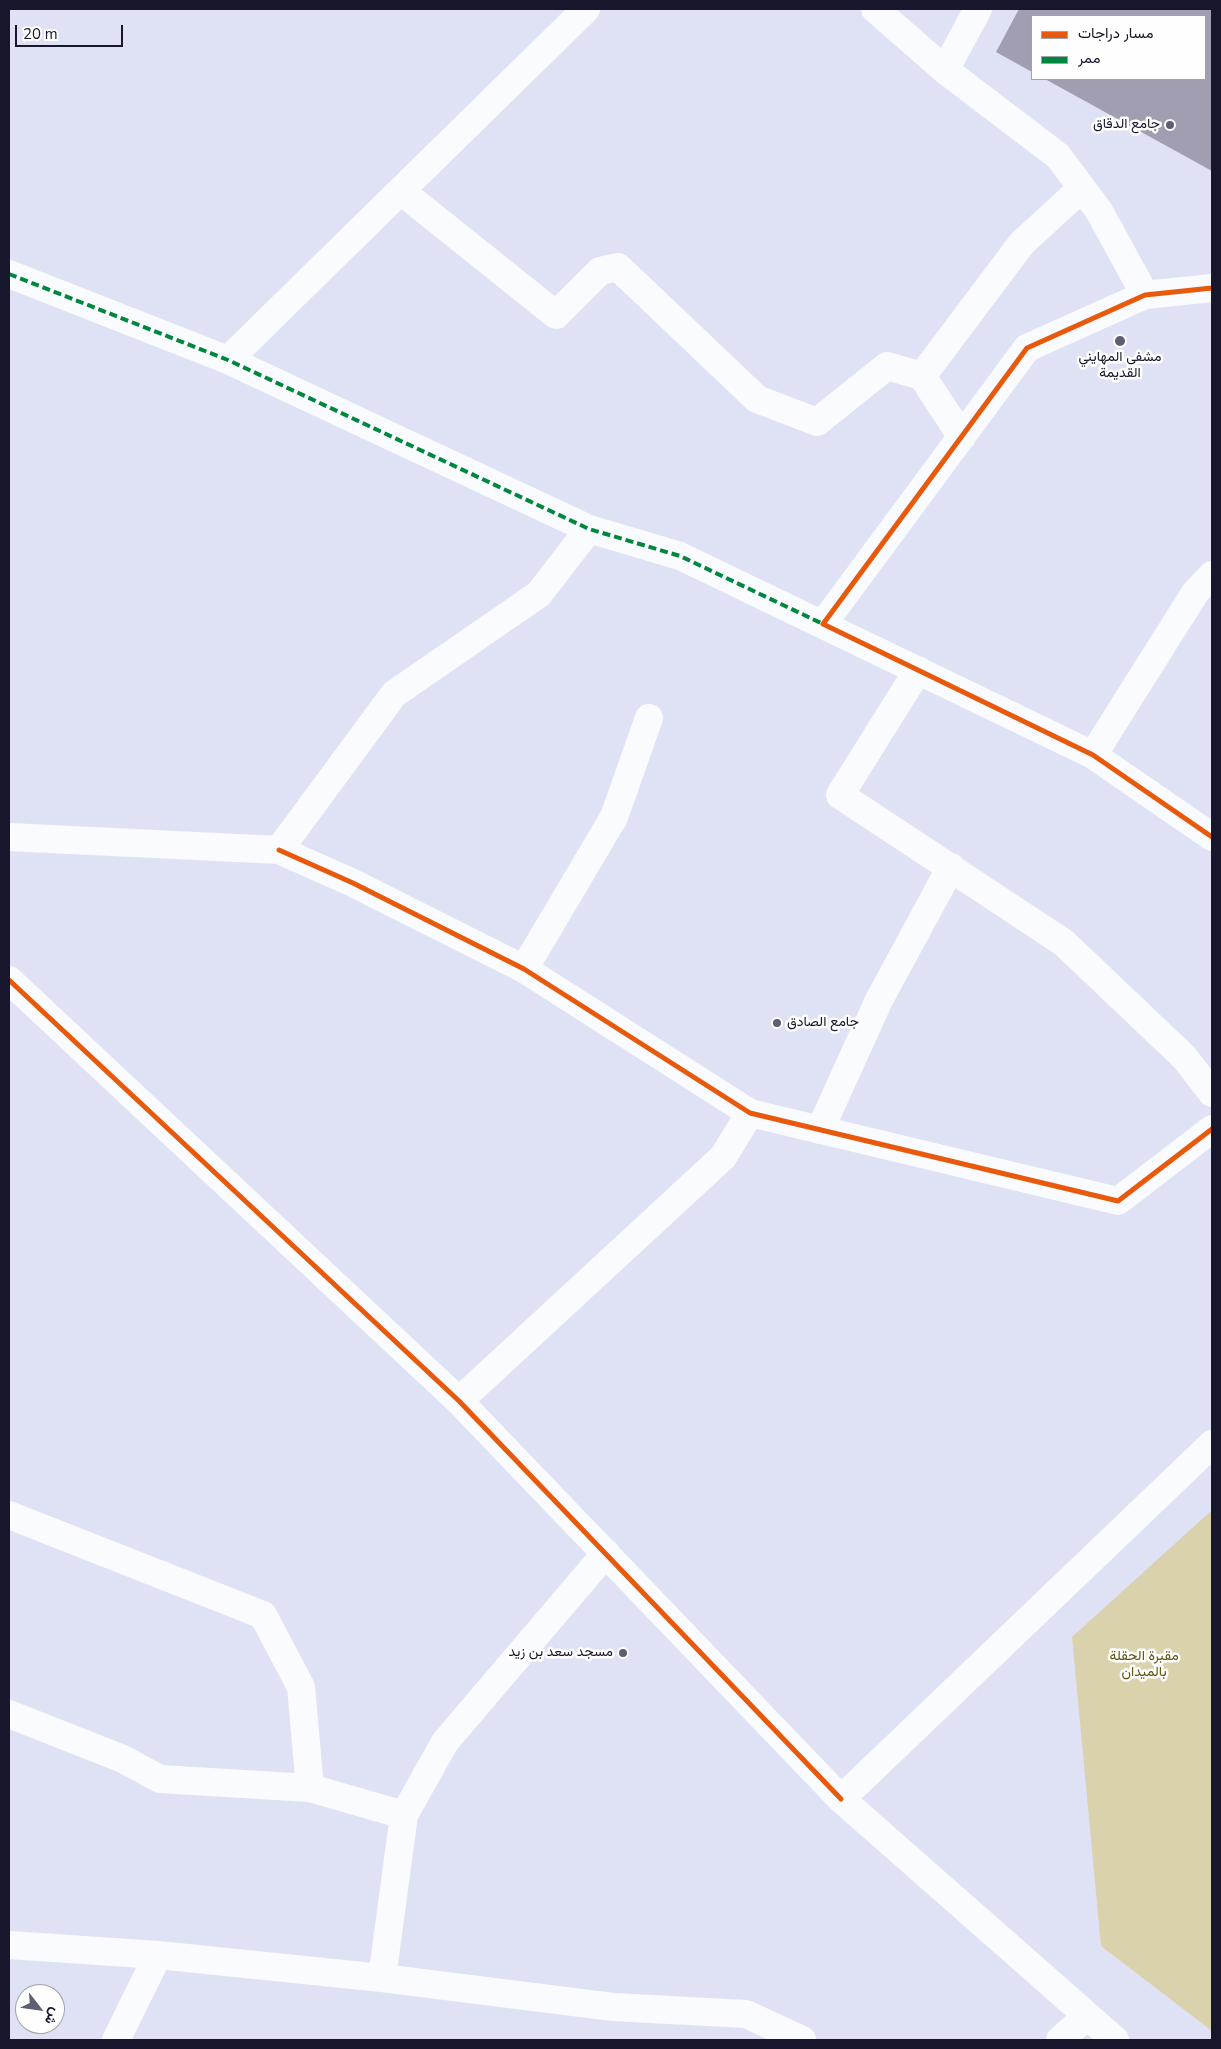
<!DOCTYPE html>
<meta charset="utf-8">
<style>
body{margin:0}
#map{position:relative;width:1221px;height:2049px;overflow:hidden;background:#dfe2f5;font-family:"Nunito Sans",Vazirmatn,sans-serif}
canvas{display:block}
.frame{position:absolute;inset:0;border:10px solid #16172c;pointer-events:none}
.legend{position:absolute;left:1031px;top:15px;width:175px;height:65px;box-sizing:border-box;background:#fefefe;border:1px solid #a1a2aa;margin:0;padding:6px 9px;list-style:none;font-size:15px;color:#16172c}
.legend li{display:flex;align-items:center;gap:10px;height:25px}
.legend b{width:25px;border:1px solid #a1a2aa}
.north{position:absolute;left:15px;top:1984px;width:50px;height:50px;box-sizing:border-box;background:#fefefe;border:1px solid #a1a2aa;border-radius:50%;rotate:120deg;font-size:14px;font-weight:700;line-height:20px;text-align:center;color:#16172c}
.north::after{content:'';display:block;margin:auto;width:18px;height:22px;background:#5c5e72;clip-path:polygon(50% 0,100% 100%,50% 72%,0 100%)}
.scale{position:absolute;left:15px;top:25px;width:108px;height:22px;box-sizing:border-box;border:2px solid #16172c;border-top:0;padding-left:6px;font-size:15px;line-height:18px;white-space:nowrap;color:#16172c;-webkit-text-stroke:4px #fefefe;paint-order:stroke}
</style>
<div id="map">
<canvas width="1221" height="2049"></canvas>
<div class="frame"></div>
<ul class="legend">
<li><b style="height:6px;background:#e8590c"></b>مسار دراجات</li>
<li><b style="height:6px;background:#00873e"></b>ممر</li>
</ul>
<div class="north">ش</div>
<div class="scale">20 m</div>
</div>
<script>
const ctx = document.querySelector('canvas').getContext('2d');
ctx.lineJoin = 'round';
function fillPath(path, color) { ctx.fillStyle = color; ctx.fill(path, 'evenodd'); }
const poly = rows => new Path2D(rows.map(r => 'M' + r).join(''));
function trace(path, color, width, dash) { ctx.strokeStyle = color; ctx.lineWidth = width; ctx.lineCap = dash ? 'butt' : 'round'; ctx.setLineDash(dash || []); ctx.stroke(path); }
function drawText(font, color, halo, rows, align = 'center') {
  ctx.font = font + ' "Nunito Sans",Vazirmatn,sans-serif'; ctx.lineWidth = 5; ctx.setLineDash([]); ctx.textBaseline = 'middle'; ctx.strokeStyle = halo; ctx.fillStyle = color; for (const [text, x, y, turn = 0] of rows) {
    ctx.save(); ctx.translate(x, y); ctx.rotate((+turn || 0) * Math.PI / 180); ctx.textAlign = isNaN(turn) ? turn : align; if (halo) ctx.strokeText(text, 0, 0); ctx.fillText(text, 0, 0); ctx.restore();
  }
}
fillPath(poly([
 [1212,1510,1212,2031,1101,1946,1072,1637]
]), '#d9d2ad');
fillPath(poly([
 [1019,9,1212,9,1212,171,1045,79,1205,79,1205,16,1032,16,1032,72,996,52]
]), '#a09eb0');
trace(poly([
 [875,9,945,70,1058,156,1099,211,1145,295],
 [945,70,978,9],
 [401,191,556,315,600,271,618,267,757,399,817,422,887,366,922,376],
 [9,274,228,360,589,529,680,556,1093,755,1212,837],
 [228,360,586,9],
 [962,437,922,376,1022,243,1082,188],
 [823,624,1027,348,1145,295,1212,288],
 [918,670,840,795,1064,943,1184,1057,1212,1093],
 [1093,755,1195,593,1212,575],
 [9,837,279,850,394,694,539,594,589,529],
 [279,850,353,883,524,969,750,1113,1118,1201,1212,1129],
 [524,969,614,817,649,718],
 [9,980,459,1401,841,1799],
 [820,1130,879,1000,951,867],
 [459,1401,723,1157,750,1113],
 [9,1515,263,1615,301,1687,310,1788],
 [9,1714,123,1759,160,1779,310,1788,404,1815],
 [9,1945,158,1955,382,1978,613,2007,746,2014,802,2040],
 [382,1978,404,1815,445,1742,606,1553],
 [116,2040,158,1955],
 [1060,2040,1087,2016],
 [1115,2040,841,1799,1212,1444]
]), '#fafbfe', 28);
trace(poly([
 [9,274,228,360,589,529,680,556,823,624]
]), '#00873e', 4, [8, 4]);
trace(poly([
 [1212,288,1145,295,1027,348,823,624,1093,755,1212,837],
 [279,850,353,883,524,969,750,1113,1118,1201,1212,1129],
 [9,980,459,1401,841,1799]
]), '#e8590c', 5);
for (const [x, y, r, color] of [
 [1170,125,5,"#5c5e72"],
 [1120,341,6,"#5c5e72"],
 [777,1023,5,"#5c5e72"],
 [623,1653,5,"#5c5e72"]
]) { const dot = new Path2D(); dot.arc(x, y, r, 0, 2 * Math.PI); ctx.fillStyle = color; ctx.fill(dot); trace(dot, '#fefefe', 2); }
drawText('14px', '#16172c', '#fefefe', [
 ["جامع الدقاق",1160,125],
 ["مشفى المهايني",1120,358,"center"],
 ["القديمة",1120,374,"center"],
 ["جامع الصادق",787,1023,"left"],
 ["مسجد سعد بن زيد",613,1653]
], 'right');
drawText('14px', '#615510', '#fefefe', [
 ["مقبرة الحقلة",1144,1657],
 ["بالميدان",1144,1673]
]);
</script>
